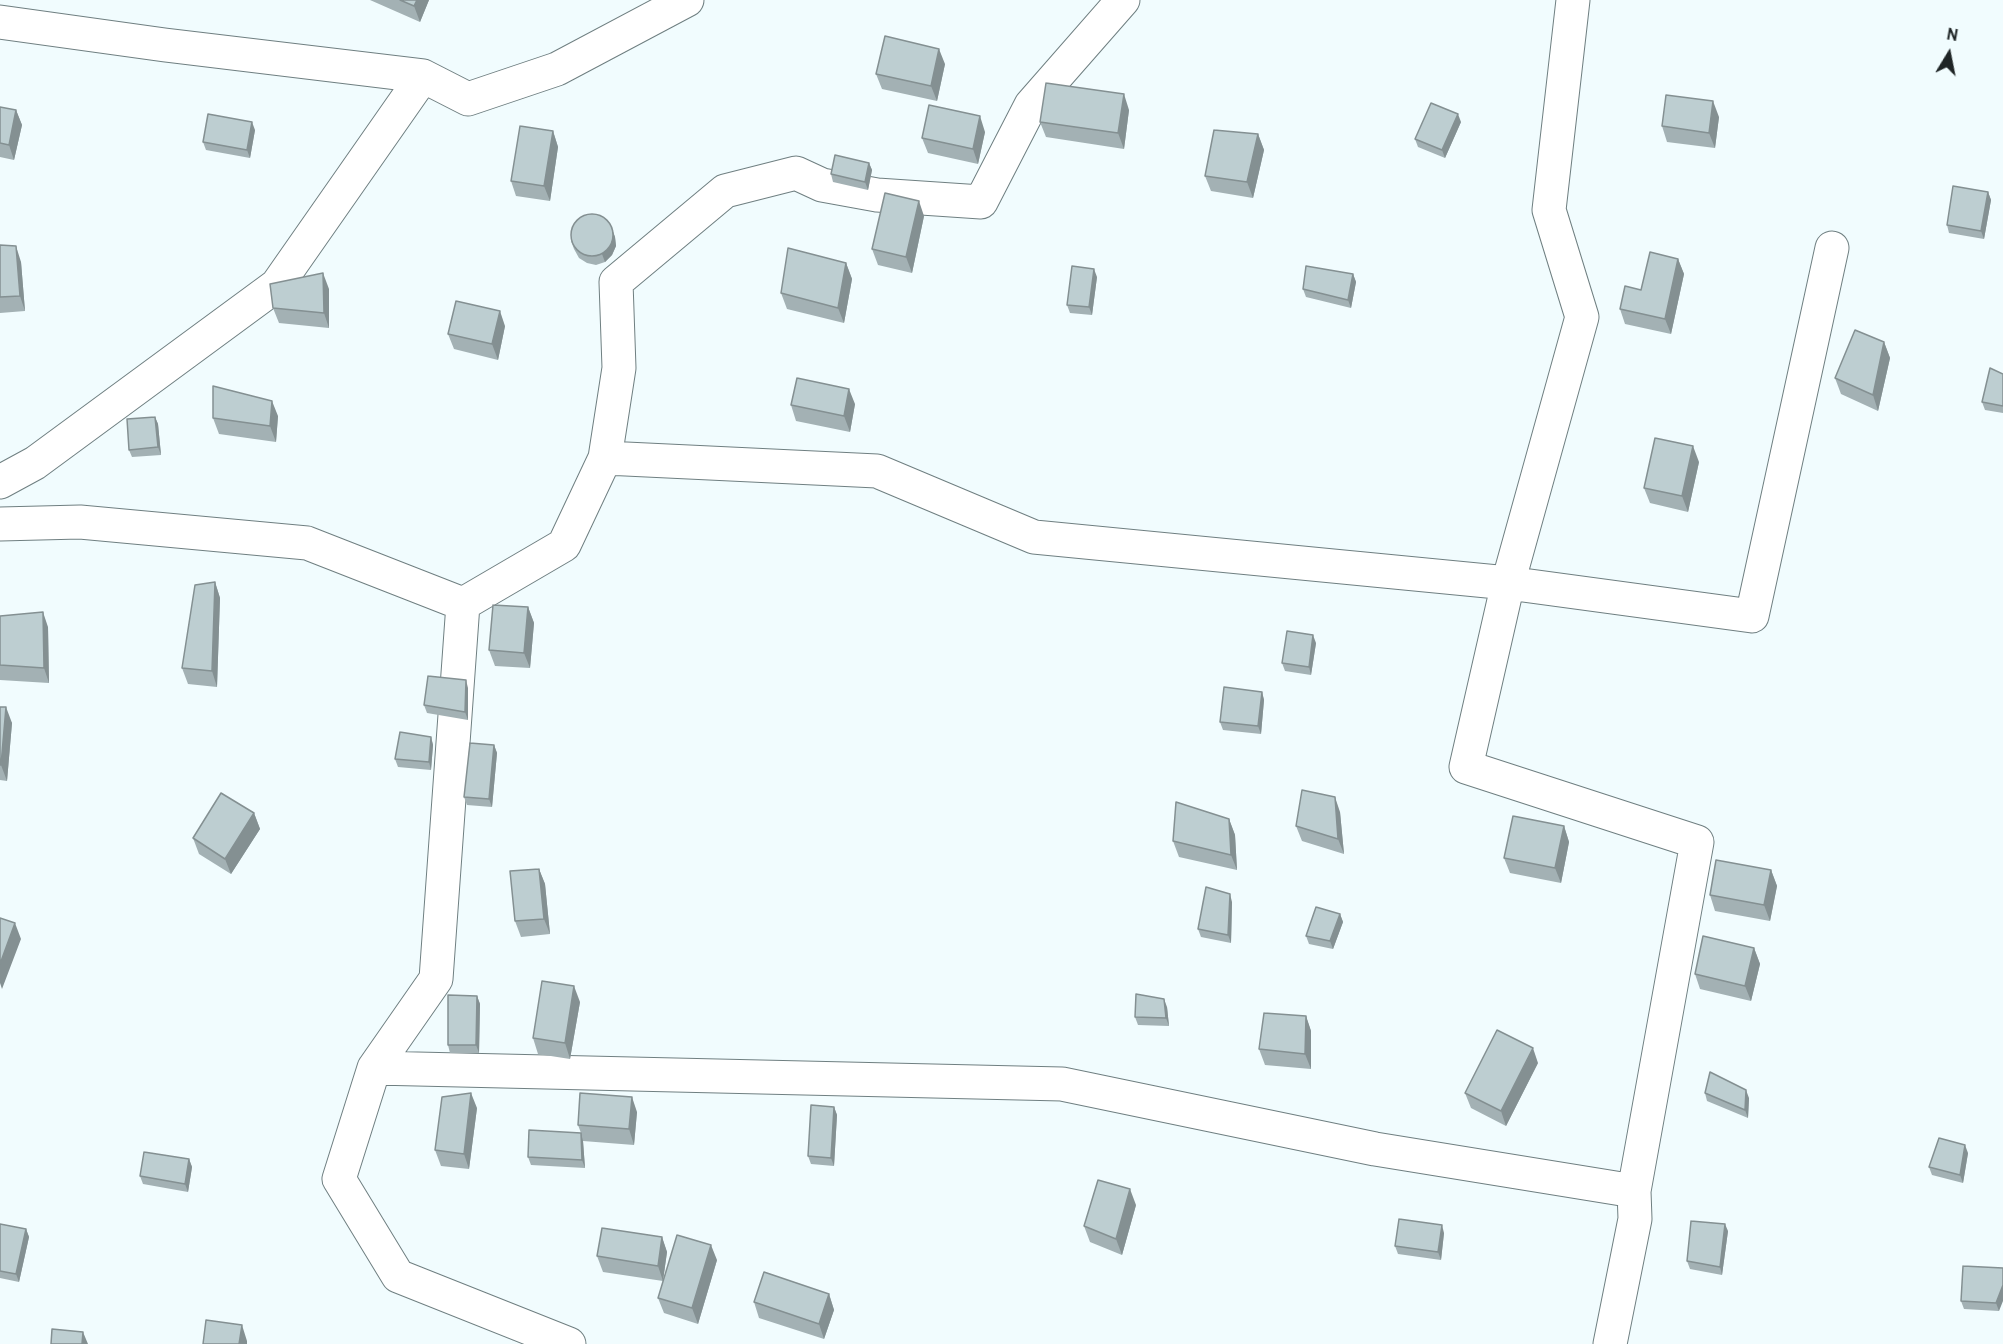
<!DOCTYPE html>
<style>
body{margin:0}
#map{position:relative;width:2003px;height:1344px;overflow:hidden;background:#f1fcfe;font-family:Overpass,sans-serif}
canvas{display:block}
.north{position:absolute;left:1919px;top:24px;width:60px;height:60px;-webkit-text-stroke:4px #f1fcfe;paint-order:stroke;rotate:10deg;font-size:16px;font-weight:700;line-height:24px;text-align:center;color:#1f2526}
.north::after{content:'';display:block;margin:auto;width:21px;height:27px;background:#1f2526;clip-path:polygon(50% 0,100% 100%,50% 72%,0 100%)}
</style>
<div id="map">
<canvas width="2003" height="1344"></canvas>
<div class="north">N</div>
</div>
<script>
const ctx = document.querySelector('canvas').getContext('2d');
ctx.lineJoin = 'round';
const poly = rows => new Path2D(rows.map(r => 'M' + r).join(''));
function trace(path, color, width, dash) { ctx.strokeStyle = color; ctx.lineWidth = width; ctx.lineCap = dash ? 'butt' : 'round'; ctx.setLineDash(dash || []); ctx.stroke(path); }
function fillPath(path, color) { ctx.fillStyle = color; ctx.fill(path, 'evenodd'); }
const minor = poly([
 [1573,0,1549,210,1582,317,1508,583,1466,767,1697,842,1634,1191,1635,1219,1610,1344],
 [0,22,165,45,423,76,277,285,35,463,0,482],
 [423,76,468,99,557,69,687,0],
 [605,458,877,471,1034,537,1508,583,1752,616,1832,248],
 [0,524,80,522,307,543,463,604,564,545,605,458,619,368,616,282,725,191,796,173,822,185,877,195,981,202,1031,105,1123,0],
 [463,604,436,979,374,1068,339,1179,398,1276,569,1344],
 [374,1068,1062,1084,1375,1149,1634,1191]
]);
trace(minor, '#6f7f81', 35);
trace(minor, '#fff', 33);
fillPath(poly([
 [370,0,429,0,420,22],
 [945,64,937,101,882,89,876,74],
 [0,107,16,110,22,125,14,160,0,157],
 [1129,110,1124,149,1046,137,1040,122],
 [1719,117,1715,148,1667,142,1662,126],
 [1461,122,1445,158,1418,147,1415,139],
 [255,130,250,158,206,150,203,142],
 [553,131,558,147,550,201,516,196,511,181],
 [985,132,978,164,928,153,922,138],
 [1258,134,1264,150,1253,198,1211,191,1205,176],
 [869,163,872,170,868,190,833,182,831,174],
 [1988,192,1991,200,1984,239,1949,233,1947,225],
 [924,216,912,273,878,265,872,249],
 [612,229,615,237,616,246,612,255,605,262,596,265,587,263,579,258,574,249,571,241],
 [0,245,21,262,25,311,0,313],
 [1678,259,1684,274,1671,334,1625,324,1620,309],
 [846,263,852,279,844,323,787,309,781,293],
 [1353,274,1356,282,1351,308,1306,297,1303,289],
 [1097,277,1092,315,1070,313,1067,305],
 [329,289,329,328,279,323,273,308],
 [505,326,498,360,454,349,448,334],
 [1884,342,1890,358,1878,411,1841,394,1835,378],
 [2003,374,2003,413,1985,410,1982,402],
 [855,404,850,432,796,421,791,405],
 [278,416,276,442,219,434,213,418],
 [155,417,158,424,161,455,132,457,129,450],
 [1699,462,1688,512,1650,503,1644,488],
 [215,582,220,598,217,687,188,684,182,668],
 [528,607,534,623,530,668,495,666,489,650],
 [0,616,48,627,49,683,0,680],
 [1316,643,1311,675,1285,671,1282,663],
 [468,688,468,720,427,713,424,705],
 [1262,692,1264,700,1261,734,1223,730,1220,722],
 [0,707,12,723,7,781,0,780],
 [431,737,433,745,431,770,398,767,395,759],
 [494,745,497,753,492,807,467,805,464,797],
 [1340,812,1344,854,1302,841,1296,826],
 [254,813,260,829,231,874,199,854,193,838],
 [1229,819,1235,835,1237,870,1179,857,1173,841],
 [1564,826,1569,842,1561,883,1510,873,1504,858],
 [539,869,545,884,550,934,521,937,515,921],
 [1771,870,1777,886,1770,921,1715,911,1710,895],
 [1232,902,1231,943,1201,937,1198,929],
 [1340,914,1343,922,1333,949,1309,944,1306,936],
 [1754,948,1760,964,1751,1001,1700,989,1695,974],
 [477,996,480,1004,479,1053,450,1053,448,1045],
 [580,1002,570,1059,538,1054,533,1038],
 [1167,1007,1169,1026,1138,1025,1135,1017],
 [1306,1016,1311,1031,1311,1069,1265,1065,1259,1049],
 [1538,1063,1506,1126,1471,1108,1465,1093],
 [1705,1093,1749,1098,1748,1118,1707,1101],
 [834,1107,837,1115,834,1166,811,1164,808,1156],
 [477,1108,469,1169,441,1166,435,1150],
 [637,1112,634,1145,583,1141,585,1168,531,1165,528,1157,581,1133,578,1125],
 [1968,1153,1963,1183,1932,1175,1929,1167],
 [189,1159,192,1167,188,1192,143,1184,140,1176],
 [1136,1205,1122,1255,1090,1242,1084,1226],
 [0,1224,26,1229,29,1237,19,1282,0,1278],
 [1728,1231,1722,1275,1690,1269,1687,1261],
 [1444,1233,1441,1260,1398,1254,1395,1246],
 [662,1237,667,1252,663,1280,717,1260,698,1324,664,1313,658,1298,663,1281,603,1272,597,1256],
 [2003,1268,1999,1311,1964,1309,1961,1301],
 [829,1294,834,1310,824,1339,759,1318,754,1302]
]), '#a3b1b4');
fillPath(poly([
 [417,0,429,0,420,22,414,6],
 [939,49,945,64,937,101,931,86],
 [1124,94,1129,110,1124,149,1118,133],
 [1713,101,1719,117,1715,148,1709,133],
 [16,110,22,125,14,160,9,145],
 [1458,114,1461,122,1445,158,1442,150],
 [980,116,985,132,978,164,973,149],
 [252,122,255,130,250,158,247,150],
 [553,131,558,147,550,201,544,186],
 [1258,134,1264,150,1253,198,1247,182],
 [869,163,872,170,868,190,865,182],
 [1988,192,1991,200,1984,239,1981,231],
 [919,201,924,216,912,273,906,257],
 [612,229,615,237,616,246,612,255,605,262,602,254],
 [16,246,21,262,25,311,20,296],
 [1678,259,1684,274,1671,334,1665,319],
 [846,263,852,279,844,323,838,308],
 [1094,269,1097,277,1092,315,1089,307],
 [323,273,329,289,329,328,324,313],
 [1353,274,1356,282,1351,308,1348,300],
 [500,311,505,326,498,360,492,344],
 [1884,342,1890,358,1878,411,1873,395],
 [849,389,855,404,850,432,844,416],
 [272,401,278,416,276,442,270,426],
 [155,417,158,424,161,455,158,447],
 [1693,446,1699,462,1688,512,1682,496],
 [215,582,220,598,217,687,212,671],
 [528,607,534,623,530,668,524,653],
 [43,612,48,627,49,683,44,668],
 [1313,635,1316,643,1311,675,1309,667],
 [466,680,468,688,468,720,465,712],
 [1262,692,1264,700,1261,734,1258,726],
 [6,707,12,723,7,781,1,765],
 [431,737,433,745,431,770,429,762],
 [494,745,497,753,492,807,489,799],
 [1335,797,1340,812,1344,854,1338,839],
 [254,813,260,829,231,874,225,859],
 [1229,819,1235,835,1237,870,1231,855],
 [1564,826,1569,842,1561,883,1555,868],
 [539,869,545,884,550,934,544,919],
 [1771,870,1777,886,1770,921,1764,905],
 [1230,894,1232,902,1231,943,1228,935],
 [1340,914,1343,922,1333,949,1330,941],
 [15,923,21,939,2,989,0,983,0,964],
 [1754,948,1760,964,1751,1001,1745,986],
 [574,986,580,1002,570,1059,565,1043],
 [477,996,480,1004,479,1053,476,1045],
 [1164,999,1167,1007,1169,1026,1166,1018],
 [1306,1016,1311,1031,1311,1069,1305,1054],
 [1533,1048,1538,1063,1506,1126,1501,1111],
 [1746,1090,1749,1098,1748,1118,1745,1110],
 [471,1093,477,1108,469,1169,464,1154],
 [632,1097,637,1112,634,1145,629,1129],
 [834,1107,837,1115,834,1166,831,1158],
 [581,1133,583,1141,585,1168,582,1160],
 [1965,1145,1968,1153,1963,1183,1960,1175],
 [189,1159,192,1167,188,1192,185,1184],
 [1130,1189,1136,1205,1122,1255,1116,1239],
 [1725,1224,1728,1231,1722,1275,1720,1267],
 [1442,1225,1444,1233,1441,1260,1438,1252],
 [26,1229,29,1237,19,1282,16,1274],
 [662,1237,667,1252,663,1281,658,1266],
 [711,1245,717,1260,698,1324,692,1308],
 [2003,1285,2003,1301,1999,1311,1996,1303],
 [829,1294,834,1310,824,1339,819,1324],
 [242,1325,247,1341,247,1344,239,1344],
 [83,1332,88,1344,82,1344]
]), '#849092');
const building = poly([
 [400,0,417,0,414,6,400,0],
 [885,36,939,49,931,86,876,74,885,36],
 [1046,83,1124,94,1118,133,1040,122,1046,83],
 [1666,95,1713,101,1709,133,1662,126,1666,95],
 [1431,103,1458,114,1442,150,1415,139,1431,103],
 [929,105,980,116,973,149,922,138,929,105],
 [0,107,16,110,9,145,0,143,0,107],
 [208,114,252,122,247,150,203,142,208,114],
 [520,126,553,131,544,186,511,181,520,126],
 [1214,130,1258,134,1247,182,1205,176,1214,130],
 [835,155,869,163,865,182,831,174,835,155],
 [1953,186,1988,192,1981,231,1947,225,1953,186],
 [885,193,919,201,906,257,872,249,885,193],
 '571 235a21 21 0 1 1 42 0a21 21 0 1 1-42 0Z',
 [0,245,16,246,20,296,0,297,0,245],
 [788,248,846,263,838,308,781,293,788,248],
 [1650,252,1678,259,1665,319,1620,309,1625,286,1641,290,1650,252],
 [1072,266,1094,269,1089,307,1067,305,1072,266],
 [1306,266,1353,274,1348,300,1303,289,1306,266],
 [323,273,324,313,273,308,270,284,323,273],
 [456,301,500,311,492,344,448,334,456,301],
 [1855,330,1884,342,1873,395,1835,378,1855,330],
 [1990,368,2003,374,2003,406,1982,402,1990,368],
 [797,378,849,389,844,416,791,405,797,378],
 [213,386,272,401,270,426,213,418,213,386],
 [155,417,158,447,129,450,127,419,155,417],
 [1655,438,1693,446,1682,496,1644,488,1655,438],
 [215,582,212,671,182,668,195,585,215,582],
 [493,605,528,607,524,653,489,650,493,605],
 [43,612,44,668,0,665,0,616,43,612],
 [1287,631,1313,635,1309,667,1282,663,1287,631],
 [428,676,466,680,465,712,424,705,428,676],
 [1224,687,1262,692,1258,726,1220,722,1224,687],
 [0,707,6,707,1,765,0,765,0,707],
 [400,732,431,737,429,762,395,759,400,732],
 [470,743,494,745,489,799,464,797,470,743],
 [1302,790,1335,797,1338,839,1296,826,1302,790],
 [221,793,254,813,225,859,193,838,221,793],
 [1176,802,1229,819,1231,855,1173,841,1176,802],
 [1513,816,1564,826,1555,868,1504,858,1513,816],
 [1716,860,1771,870,1764,905,1710,895,1716,860],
 [539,869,544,919,515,921,510,871,539,869],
 [1206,887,1230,894,1228,935,1198,929,1206,887],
 [1316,907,1340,914,1330,941,1306,936,1316,907],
 [0,918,15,923,0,964,0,918],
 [1703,936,1754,948,1745,986,1695,974,1703,936],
 [542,981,574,986,565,1043,533,1038,542,981],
 [1136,994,1164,999,1166,1018,1135,1017,1136,994],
 [448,995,477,996,476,1045,448,1045,448,995],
 [1264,1013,1306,1016,1305,1054,1259,1049,1264,1013],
 [1497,1030,1533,1048,1501,1111,1465,1093,1497,1030],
 [1710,1072,1746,1090,1745,1110,1705,1093,1710,1072],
 [471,1093,464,1154,435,1150,442,1097,471,1093],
 [580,1093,632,1097,629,1129,578,1125,580,1093],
 [811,1105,834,1107,831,1158,808,1156,811,1105],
 [529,1130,581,1133,582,1160,528,1157,529,1130],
 [1939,1138,1965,1145,1960,1175,1929,1167,1939,1138],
 [144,1152,189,1159,185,1184,140,1176,144,1152],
 [1098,1180,1130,1189,1116,1239,1084,1226,1098,1180],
 [1399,1219,1442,1225,1438,1252,1395,1246,1399,1219],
 [1691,1221,1725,1224,1720,1267,1687,1261,1691,1221],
 [0,1224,26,1229,16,1274,0,1271,0,1224],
 [602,1228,662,1237,658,1266,597,1256,602,1228],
 [677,1235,711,1245,692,1308,658,1298,677,1235],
 [1963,1266,2003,1268,2003,1285,1996,1303,1961,1301,1963,1266],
 [764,1272,829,1294,819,1324,754,1302,764,1272],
 [206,1320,242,1325,239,1344,203,1344,206,1320],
 [52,1329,83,1332,82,1344,51,1344,52,1329]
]);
fillPath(building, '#bdced1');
trace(building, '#849092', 1.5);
</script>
